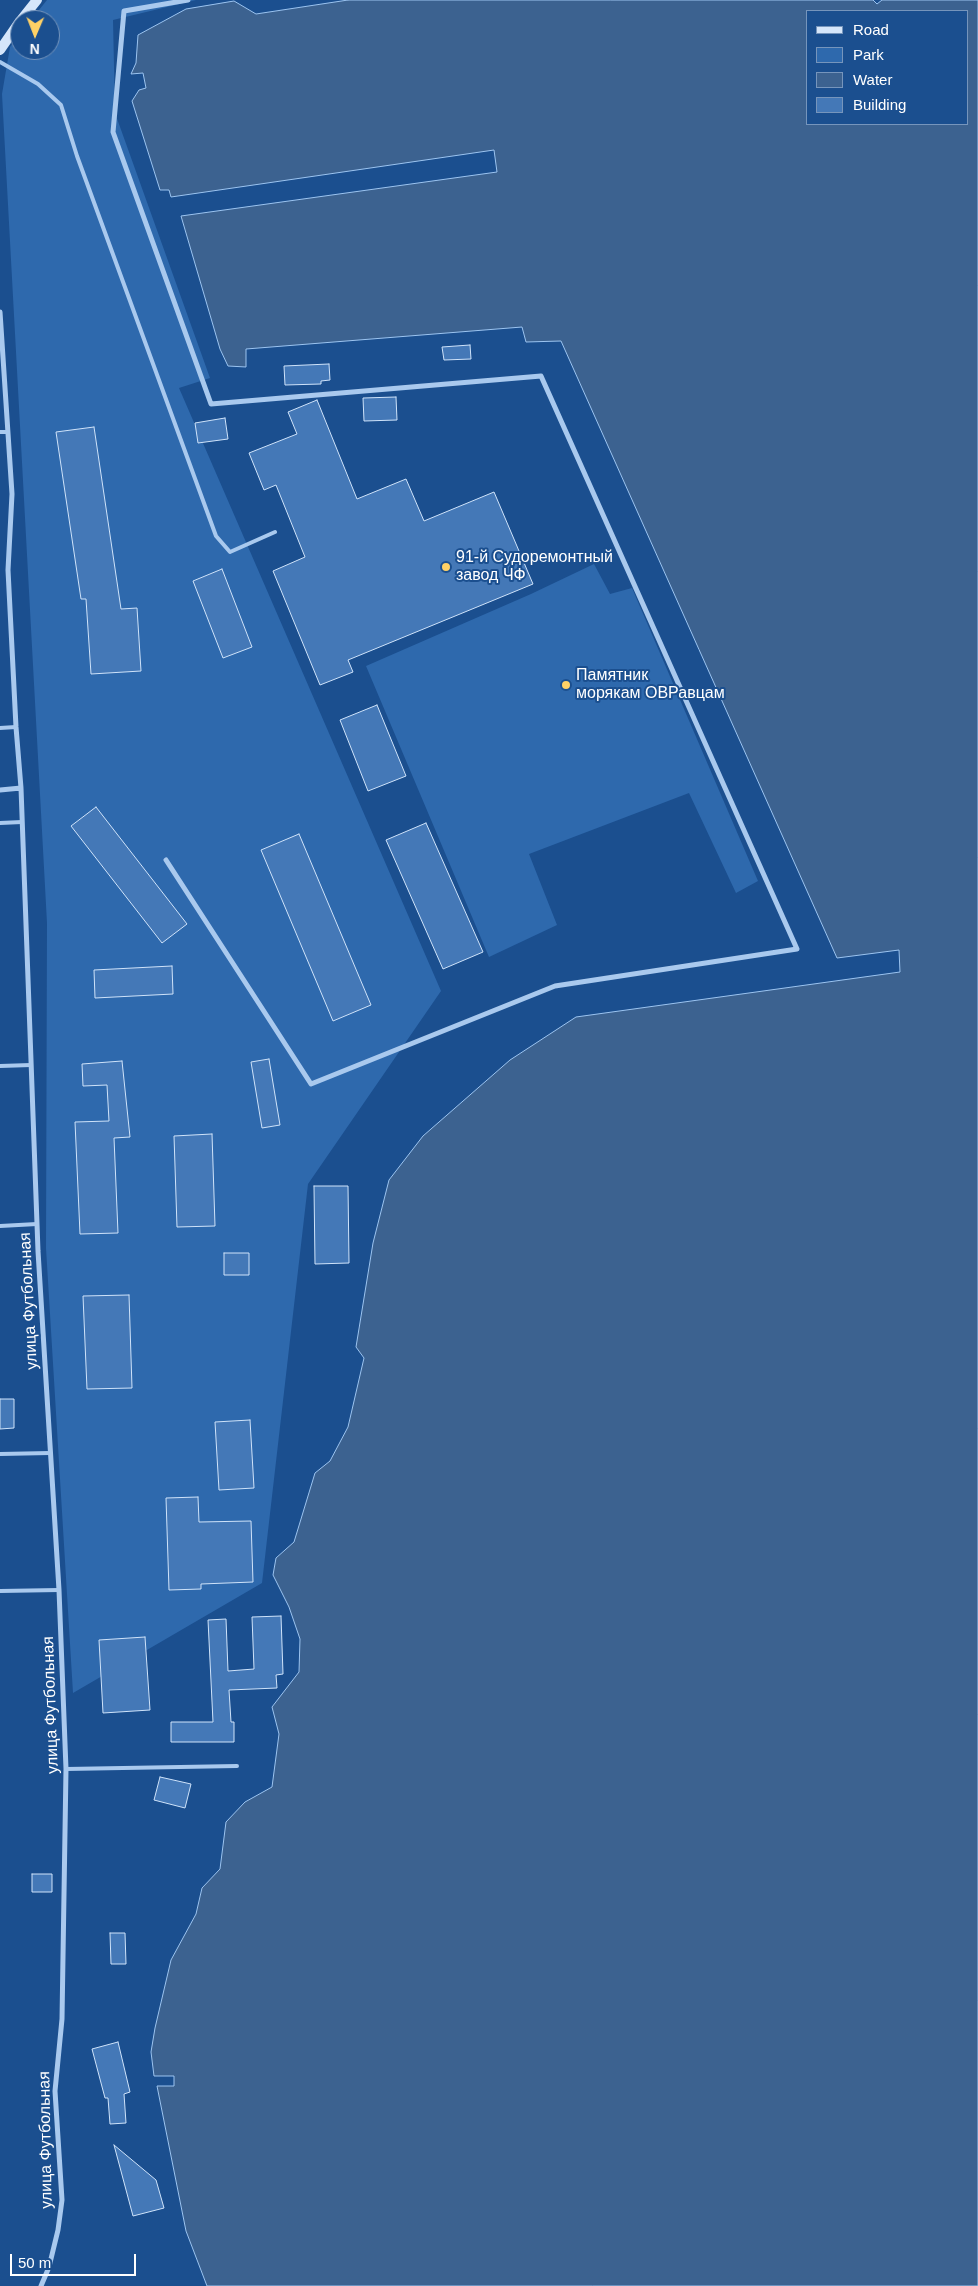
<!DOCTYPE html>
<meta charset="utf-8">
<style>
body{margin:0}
#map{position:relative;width:978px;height:2286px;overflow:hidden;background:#1b4f8f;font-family:Helvetica,sans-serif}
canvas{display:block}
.legend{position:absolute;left:806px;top:10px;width:162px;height:115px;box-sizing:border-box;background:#1b4f8f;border:1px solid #7695bc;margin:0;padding:6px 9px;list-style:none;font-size:15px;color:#fff}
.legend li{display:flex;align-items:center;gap:10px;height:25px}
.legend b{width:25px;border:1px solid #7695bc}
.north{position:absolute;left:10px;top:10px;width:50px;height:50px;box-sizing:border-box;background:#1b4f8f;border:1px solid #7695bc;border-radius:50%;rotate:181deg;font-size:14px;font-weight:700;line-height:20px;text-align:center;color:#fff}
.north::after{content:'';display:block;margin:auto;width:18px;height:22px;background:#ffd166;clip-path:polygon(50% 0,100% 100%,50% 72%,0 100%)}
.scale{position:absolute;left:10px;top:2254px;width:126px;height:22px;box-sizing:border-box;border:2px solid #fff;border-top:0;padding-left:6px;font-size:15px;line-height:18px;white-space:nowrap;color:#fff;-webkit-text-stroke:4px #1b4f8f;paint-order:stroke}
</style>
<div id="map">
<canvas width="978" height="2286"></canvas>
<ul class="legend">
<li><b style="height:6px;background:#d6e6fa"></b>Road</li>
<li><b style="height:14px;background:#2e69ad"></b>Park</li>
<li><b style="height:14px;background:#3c6290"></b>Water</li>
<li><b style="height:14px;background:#4478b7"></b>Building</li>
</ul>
<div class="north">N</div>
<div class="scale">50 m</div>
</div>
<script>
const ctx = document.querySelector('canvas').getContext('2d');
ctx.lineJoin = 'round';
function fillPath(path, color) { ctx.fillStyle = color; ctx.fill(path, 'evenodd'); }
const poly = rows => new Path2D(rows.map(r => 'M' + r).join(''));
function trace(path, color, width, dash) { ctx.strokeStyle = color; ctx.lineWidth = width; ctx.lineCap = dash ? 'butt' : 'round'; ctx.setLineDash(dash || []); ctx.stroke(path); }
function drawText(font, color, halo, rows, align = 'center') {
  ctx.font = font + ' Helvetica,sans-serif'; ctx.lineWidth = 4; ctx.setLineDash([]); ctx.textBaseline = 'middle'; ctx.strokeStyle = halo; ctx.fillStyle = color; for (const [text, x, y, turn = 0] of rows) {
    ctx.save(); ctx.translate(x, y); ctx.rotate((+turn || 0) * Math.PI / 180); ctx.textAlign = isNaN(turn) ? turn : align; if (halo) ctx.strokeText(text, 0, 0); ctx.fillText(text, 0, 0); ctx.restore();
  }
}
fillPath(poly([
 [47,0,196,0,113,20,115,113,210,378,179,388,441,991,308,1184,262,1583,73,1693,46,1248,47,923,2,94,10,47,20,35,20,50,50,50,50,20,31,20],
 [594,564,610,594,632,588,758,881,736,893,689,793,529,854,557,925,489,957,366,666,531,594]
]), '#2e69ad');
const water = poly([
 [348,0,873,0,877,4,882,0,978,0,978,2286,207,2286,186,2231,157,2086,174,2086,174,2076,154,2076,151,2052,155,2028,171,1960,196,1914,202,1888,220,1869,226,1822,245,1802,272,1787,279,1734,272,1707,299,1672,300,1639,289,1607,273,1575,276,1558,294,1542,315,1473,330,1461,348,1427,364,1358,356,1347,373,1243,389,1180,423,1136,510,1060,576,1017,900,972,899,950,837,958,561,341,526,342,522,327,246,349,246,367,228,366,220,349,181,216,497,172,494,150,171,197,169,190,160,190,132,101,139,90,146,88,143,73,131,74,136,63,138,35,186,9,234,1,256,14,348,0],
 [807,11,967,11,967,124,807,124,807,11]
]);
fillPath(water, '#3c6290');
trace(water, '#9cc4f0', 1);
const building = poly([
 [470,345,471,359,444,360,442,347,470,345],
 [329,364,330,380,321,381,321,384,285,385,284,366,329,364],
 [396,397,397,420,364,421,363,398,396,397],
 [317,400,357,499,406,479,424,521,494,492,533,584,348,660,353,672,320,685,273,571,305,557,276,485,264,490,249,453,297,434,288,412,317,400],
 [225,418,228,439,198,443,195,423,225,418],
 [94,427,121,609,137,608,141,671,91,674,86,599,81,599,56,432,94,427],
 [222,569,252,647,223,658,193,581,222,569],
 [377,705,406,776,368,791,340,720,377,705],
 [96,807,187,924,162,943,71,826,96,807],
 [426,823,483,952,443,969,386,840,426,823],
 [299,834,371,1005,333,1021,261,850,299,834],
 [172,966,173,994,95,998,94,970,172,966],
 [269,1059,280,1125,262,1128,251,1062,269,1059],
 [122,1061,130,1137,114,1138,118,1233,80,1234,75,1122,109,1121,107,1085,83,1086,82,1064,122,1061],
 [212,1134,215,1226,177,1227,174,1136,212,1134],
 [314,1186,348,1186,349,1263,315,1264,314,1186],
 [224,1253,249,1253,249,1275,224,1275,224,1253],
 [129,1295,132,1388,87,1389,83,1296,129,1295],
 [0,1399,14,1399,14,1428,0,1429,0,1399],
 [250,1420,254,1488,219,1490,215,1422,250,1420],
 [198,1497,199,1522,251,1521,253,1582,201,1584,201,1589,169,1590,166,1498,198,1497],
 [281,1616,283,1674,276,1675,277,1688,229,1690,231,1722,234,1722,234,1742,171,1742,171,1722,213,1722,208,1620,226,1619,228,1671,254,1669,252,1617,281,1616],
 [145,1637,150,1710,103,1713,99,1640,145,1637],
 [160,1777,191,1784,185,1808,154,1800,160,1777],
 [32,1874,52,1874,52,1892,32,1892,32,1874],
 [110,1933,125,1933,126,1964,111,1964,110,1933],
 [118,2042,130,2092,124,2094,126,2123,110,2124,108,2098,105,2098,92,2049,118,2042],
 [114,2145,156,2180,164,2208,133,2216,114,2145]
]);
fillPath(building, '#4478b7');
trace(building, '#cfe3fa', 1);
trace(poly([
 [0,62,38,84,61,105,77,156,216,536,230,552,275,532],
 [0,432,8,432],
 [0,728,16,727],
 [0,823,22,822],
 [0,1066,31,1065],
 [0,1226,37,1224],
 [0,1454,50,1453],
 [0,1591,59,1590],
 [66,1769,237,1766]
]), '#a9c9ee', 4);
trace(poly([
 [0,312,12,494,8,570,16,727,21,788,38,1251,59,1590,66,1769,62,2019,55,2091,62,2200,58,2230,49,2267,41,2286],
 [0,790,21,788],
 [166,860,311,1084,555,986,797,949,541,376,211,404,113,132,124,11,188,0]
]), '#a9c9ee', 5);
trace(poly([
 [21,20,37,0],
 [0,50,20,21]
]), '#d6e6fa', 10);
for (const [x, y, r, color] of [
 [446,567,5,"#ffd166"],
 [566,685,5,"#ffd166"]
]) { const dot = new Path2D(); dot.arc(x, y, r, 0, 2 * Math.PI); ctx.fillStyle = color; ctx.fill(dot); trace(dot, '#1b4f8f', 2); }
drawText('16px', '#fff', '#1b4f8f', [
 ["91-й Судоремонтный",456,558],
 ["завод ЧФ",456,576],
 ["Памятник",576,676],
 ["морякам ОВРавцам",576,694]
], 'left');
drawText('16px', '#fff', '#1b4f8f', [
 ["улица Футбольная",29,1301,-93],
 ["улица Футбольная",51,1705,-92],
 ["улица Футбольная",46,2140,-91]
]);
</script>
